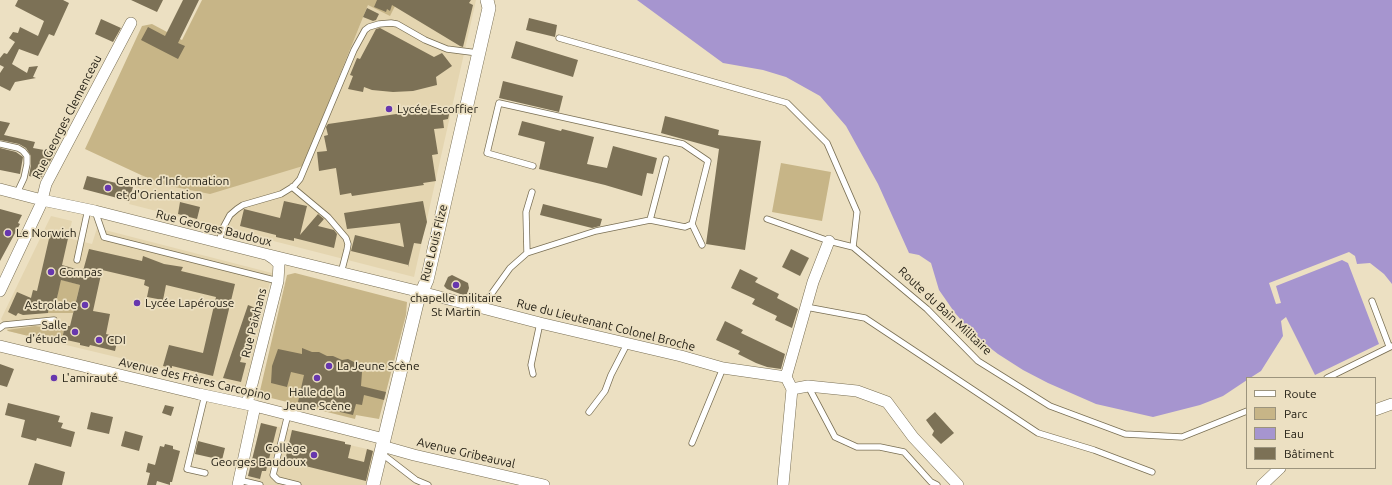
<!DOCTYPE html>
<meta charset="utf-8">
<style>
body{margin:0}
#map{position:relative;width:1392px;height:485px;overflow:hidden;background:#ece0c2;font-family:Ubuntu,sans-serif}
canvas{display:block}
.legend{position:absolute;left:1246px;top:377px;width:130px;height:92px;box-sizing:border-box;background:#ece0c2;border:1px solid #9c947d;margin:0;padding:5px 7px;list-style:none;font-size:12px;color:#252116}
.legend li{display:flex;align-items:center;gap:8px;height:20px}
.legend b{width:20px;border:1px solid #9c947d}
</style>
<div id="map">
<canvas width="1392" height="485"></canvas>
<ul class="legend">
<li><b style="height:5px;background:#fff"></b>Route</li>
<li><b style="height:11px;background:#c7b587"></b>Parc</li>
<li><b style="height:11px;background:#a695cf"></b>Eau</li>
<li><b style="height:11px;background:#7c7156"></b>Bâtiment</li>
</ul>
</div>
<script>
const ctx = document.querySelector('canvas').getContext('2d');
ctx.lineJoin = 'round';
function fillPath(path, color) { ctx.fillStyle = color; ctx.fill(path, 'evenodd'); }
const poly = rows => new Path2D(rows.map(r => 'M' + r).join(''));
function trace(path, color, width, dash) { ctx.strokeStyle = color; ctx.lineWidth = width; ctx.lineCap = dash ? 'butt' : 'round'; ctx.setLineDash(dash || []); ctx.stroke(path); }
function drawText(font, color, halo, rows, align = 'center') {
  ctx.font = font + ' Ubuntu,sans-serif'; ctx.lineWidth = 3.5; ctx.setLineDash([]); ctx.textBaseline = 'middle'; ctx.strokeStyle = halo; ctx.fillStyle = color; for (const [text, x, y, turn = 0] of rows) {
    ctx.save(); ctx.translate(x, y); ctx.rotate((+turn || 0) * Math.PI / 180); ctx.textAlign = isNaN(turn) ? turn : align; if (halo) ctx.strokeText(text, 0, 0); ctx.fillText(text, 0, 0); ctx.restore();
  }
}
fillPath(poly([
 [398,0,476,0,414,277,129,204,141,175,165,185,303,166,368,5],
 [51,216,72,221,68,238,92,244,97,228,272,273,245,388,8,331,1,319],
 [261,423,345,442,345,444,376,451,368,485,246,485]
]), '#e4d5b0');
fillPath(poly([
 [202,0,398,0,390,16,368,5,303,166,210,194,165,185,141,175,85,149,142,26,152,24,182,40],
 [781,163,831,172,822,221,772,212],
 [295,273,407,302,406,315,379,419,356,415,355,419,259,395,287,275],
 [59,279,80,285,73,313,48,313,50,301,55,298,57,298,58,293,56,293],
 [35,326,64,330,61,344,8,331,7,330]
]), '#c7b587');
fillPath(poly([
 [637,0,1392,0,1392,284,1384,274,1370,263,1357,264,1355,256,1349,252,1269,283,1276,304,1281,303,1276,286,1342,260,1348,263,1379,344,1315,375,1286,317,1281,321,1283,336,1261,371,1250,378,1247,378,1247,380,1223,396,1200,405,1153,417,1096,404,1048,383,1023,370,998,354,976,337,955,313,939,290,931,263,919,255,909,253,878,184,846,126,820,96,786,77,763,70,723,63]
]), '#a695cf');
fillPath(poly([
 [18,0,63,0,69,3,54,36,49,34,38,56,19,49,12,64,27,73,29,67,38,66,33,77,36,78,15,82,10,91,0,86,0,73,4,67,0,65,0,58,4,53,7,54,15,42,9,38,13,32,18,33,20,27,38,36,44,21,15,6],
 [131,0,163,0,157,12],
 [183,0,199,0,178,43,185,46,178,59,141,40,148,27,165,36],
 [377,0,471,0,469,3,473,5,463,47,460,46,392,5,390,11,387,9,386,12,374,7],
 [367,8,379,14,376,20,373,21,363,17],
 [529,18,557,25,555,37,526,30],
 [101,19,121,28,113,42,95,34],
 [380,28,434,57,442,53,452,66,436,77,437,85,413,91,393,92,372,90,364,87,363,92,348,89,353,76,350,75,357,58,360,59,376,29],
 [516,41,578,60,573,77,511,58],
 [503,81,563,96,559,112,499,98],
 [451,106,448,119,443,120,444,128,434,129,438,154,432,155,436,181,423,183,424,185,352,196,351,193,340,195,336,168,319,171,317,152,327,151,324,136,328,135,326,127,328,124],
 [665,116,719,130,718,135,761,141,745,250,706,244,719,149,661,133],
 [0,121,10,123,4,135,35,142,33,148,55,152,41,179,29,176,31,165,31,156,26,148,19,144,0,140],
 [522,121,561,131,562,129,594,137,587,164,607,168,613,146,657,158,653,174,647,173,642,196,605,185,539,169,545,142,518,135],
 [0,148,16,152,23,157,20,174,0,170],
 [87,176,133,187,129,201,83,189],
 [284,201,307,206,300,235,318,214,324,219,318,226,334,230,337,234,334,248,294,238,294,241,276,237,276,235,240,226,244,209,280,218],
 [423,201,427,222,421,244,414,243,408,267,408,265,351,251,355,235,404,247,400,223,347,229,344,213],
 [180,202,200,207,197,219,178,214],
 [543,204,602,219,600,226,592,228,540,215],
 [0,209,22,215,18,223,20,224,0,261],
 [51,230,69,234,62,265,83,271,89,249,142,261,143,256,164,264,183,267,181,271,235,284,213,376,172,366,172,368,163,366,169,345,203,353,216,297,166,285,163,300,147,297,149,287,144,285,145,280,102,270,93,311,110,314,106,334,118,337,115,351,90,345,89,347,80,345,80,343,62,339,64,330,67,330,68,326,70,326,80,285,61,280,57,298,55,298,54,302,50,301,48,313,23,315,18,313,16,316,8,312,17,292,31,298,33,290,37,291],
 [791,249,809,258,800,276,782,267],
 [740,269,758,278,755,282,779,294,777,298,798,309,792,328,775,320,777,316,752,304,755,299,731,288],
 [452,275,468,283,469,288,467,294,463,295,447,289,444,286,448,277],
 [248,305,258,309,240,362,246,363,241,382,223,378],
 [725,321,743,330,741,333,785,354,781,369,767,367,756,363,738,354,740,351,716,340],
 [302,348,312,352,319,352,327,356,333,356,342,360,348,359,356,363,366,365,362,372,361,386,386,392,384,400,364,395,362,405,356,404,353,415,298,402,304,375,291,372,287,387,271,383,272,366,278,349,302,354],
 [0,364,14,369,7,387,0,385],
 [8,403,60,416,58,422,63,423,61,428,75,432,71,447,37,438,36,441,21,437,25,420,5,415],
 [165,405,174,407,171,416,162,413],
 [91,412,113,417,109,434,87,429],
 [935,412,954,433,941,444,932,435,934,431,926,420],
 [261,423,277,427,266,471,262,471,260,479,248,476],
 [292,430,345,442,345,444,351,445,348,458,364,462,367,449,373,451,366,481,285,461],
 [125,431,143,436,139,451,121,446],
 [198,441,225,448,222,460,195,454],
 [165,444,173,446,173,449,180,451,172,482,170,482,170,485,157,481,156,485,147,485,150,473,146,472,148,463,155,465,160,446,164,447],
 [35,463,65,472,62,485,28,485]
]), '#7c7156');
const service = poly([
 [559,38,787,103,827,143,857,212,853,247],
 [0,144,18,148,23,151,27,156,27,164,24,178,17,193],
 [533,166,487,153,499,103,683,144,708,161,692,224],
 [292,187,328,217,346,238,348,244,347,250,341,273],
 [95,211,104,237,278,281],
 [767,219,829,241,853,247,927,309,978,361,1050,406,1125,434,1182,437,1247,411],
 [650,220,666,159],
 [219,242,223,228,230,215,237,209,243,205,281,194,294,186,300,179,354,50,365,30,369,27,379,24,391,23,397,24,425,40,447,49,478,53],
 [527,253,526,212,532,192],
 [77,260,88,209],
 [1372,301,1389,346],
 [482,307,510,268,527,253,596,231,650,220,685,227,692,224,702,245],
 [806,307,865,318,1038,433,1094,450,1152,472],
 [0,328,4,325,54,320],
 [533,374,531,365,540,323],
 [1327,378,1392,346],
 [808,386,835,437,857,447,880,447,904,452,931,482,937,485],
 [205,395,187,469,205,473],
 [589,412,605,391,611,375,627,344],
 [288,414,273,475,278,480,298,485],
 [692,443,723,368],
 [381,453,416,480,428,485],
 [239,480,260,485]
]);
const minor = poly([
 [0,189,42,200,95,211,265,254,421,292,540,323,681,356,723,368,786,377],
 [0,291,41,204,46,184,131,23],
 [0,346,199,394,255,406,384,439],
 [792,389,808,386,857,391,887,402,913,437,958,485],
 [247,404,278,281,279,264,274,259,268,255],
 [1375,410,1392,404],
 [382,446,414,455,544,485],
 [238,485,255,406],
 [783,485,792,389,786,377,813,282,829,241],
 [1262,485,1280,468]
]);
const tertiary = poly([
 [373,485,417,303,427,280,489,8,487,0]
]);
trace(service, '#796f54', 7);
trace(minor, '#796f54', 12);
trace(tertiary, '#796f54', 14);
trace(service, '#fff', 5.5);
trace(minor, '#fff', 11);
trace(tertiary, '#fff', 13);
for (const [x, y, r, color] of [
 [389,109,4,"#6737ae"],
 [108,188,4,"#6737ae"],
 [8,233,4,"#6737ae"],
 [51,272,4,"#6737ae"],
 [456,285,4,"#6737ae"],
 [137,303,4,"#6737ae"],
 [85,305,4,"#6737ae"],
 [75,332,4,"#6737ae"],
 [99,340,4,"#6737ae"],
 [329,366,4,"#6737ae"],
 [54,378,4,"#6737ae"],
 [317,378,4,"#6737ae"],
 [314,455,4,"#6737ae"]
]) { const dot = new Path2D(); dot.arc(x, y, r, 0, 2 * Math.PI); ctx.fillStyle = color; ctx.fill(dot); trace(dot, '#ece0c2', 1.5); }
drawText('12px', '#252116', '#ece0c2', [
 ["Lycée Escoffier",397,109],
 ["Centre d'Information",116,181],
 ["et d'Orientation",116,195],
 ["Le Norwich",16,233],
 ["Compas",59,272],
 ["chapelle militaire",456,298,"center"],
 ["St Martin",456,312,"center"],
 ["Lycée Lapérouse",145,303],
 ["Astrolabe",77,305,"right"],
 ["Salle",67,325,"right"],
 ["d'étude",67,339,"right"],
 ["CDI",107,340],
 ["La Jeune Scène",337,366],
 ["L'amirauté",62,378],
 ["Halle de la",317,392,"center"],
 ["Jeune Scène",317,406,"center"],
 ["Collège",306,448,"right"],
 ["Georges Baudoux",306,462,"right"]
], 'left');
drawText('12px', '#252116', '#ece0c2', [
 ["Rue Georges Clemenceau",67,117,-63],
 ["Rue Georges Baudoux",214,228,14],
 ["Rue Louis Flize",434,243,-76],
 ["Route du Bain Militaire",945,311,43],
 ["Rue Paixhans",254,323,-76],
 ["Rue du Lieutenant Colonel Broche",606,325,14],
 ["Avenue des Frères Carcopino",195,379,13],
 ["Avenue Gribeauval",466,453,13]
]);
</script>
